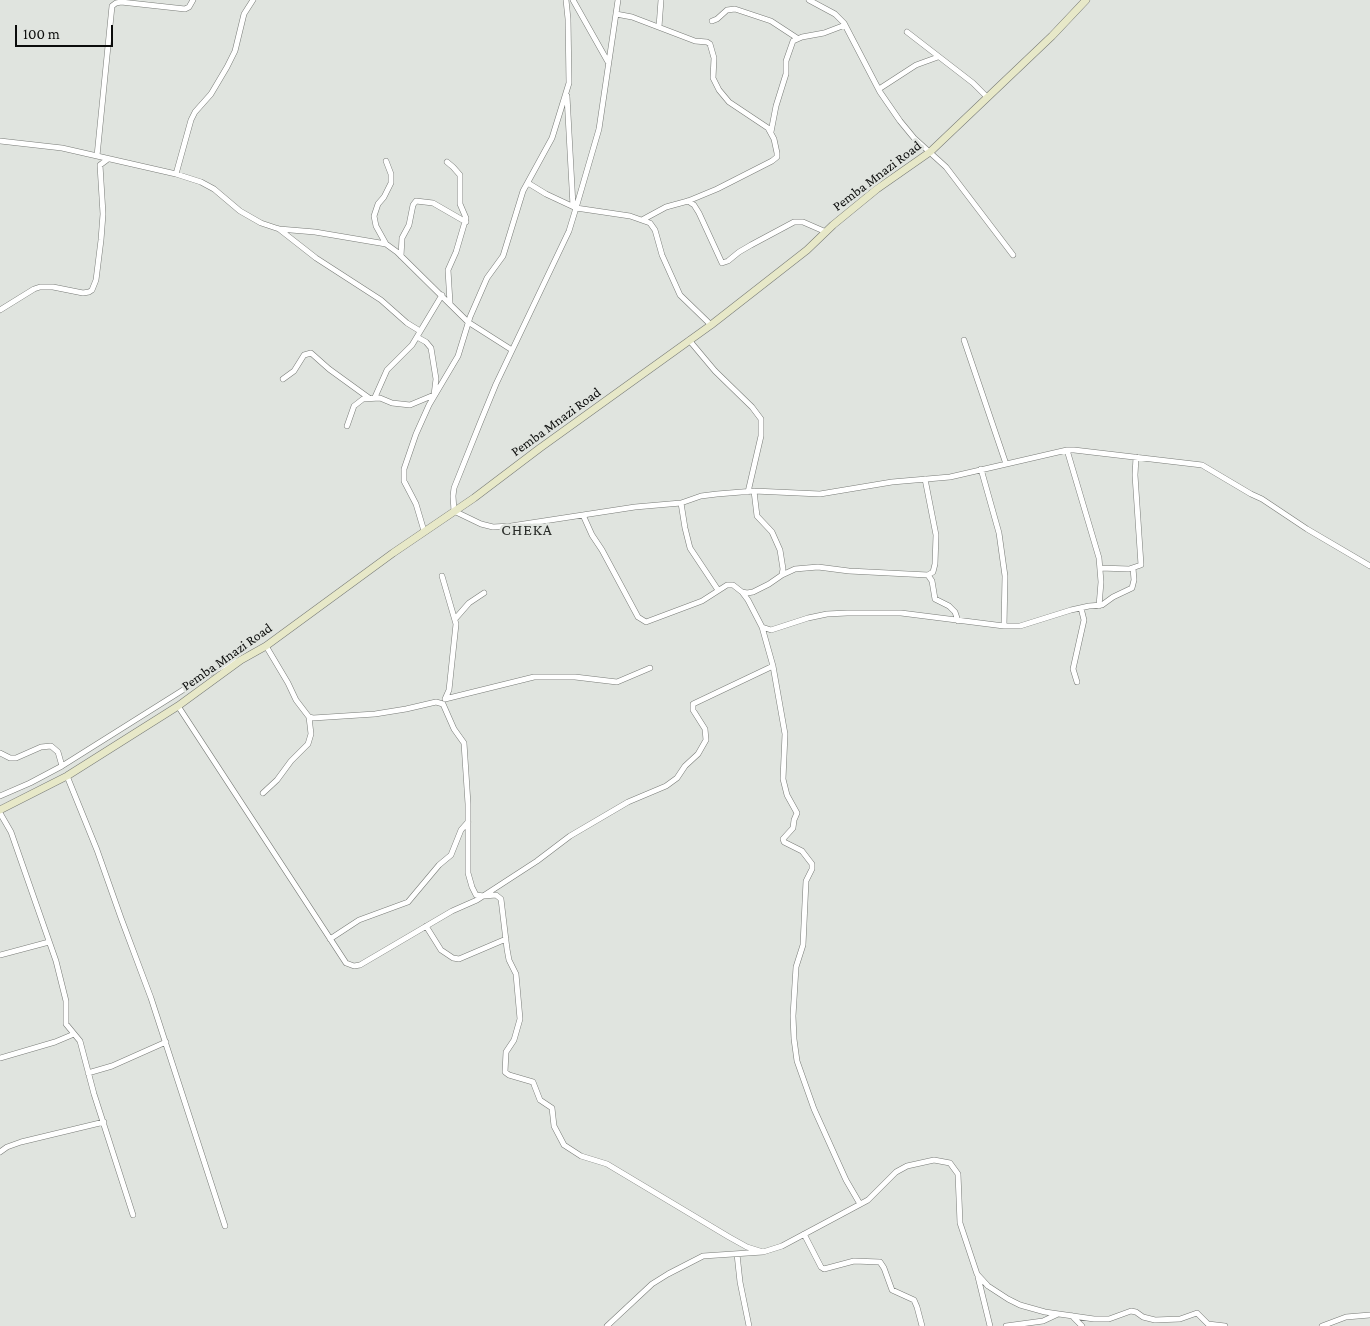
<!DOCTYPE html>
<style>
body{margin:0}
#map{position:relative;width:1370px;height:1326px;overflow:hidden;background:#e0e4df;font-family:"Crimson Pro",serif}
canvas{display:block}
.scale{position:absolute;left:15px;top:25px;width:98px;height:22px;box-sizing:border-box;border:2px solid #0b0c0b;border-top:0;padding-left:6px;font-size:15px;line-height:18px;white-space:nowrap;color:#0b0c0b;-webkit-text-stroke:4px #e0e4df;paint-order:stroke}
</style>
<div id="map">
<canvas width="1370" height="1326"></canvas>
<div class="scale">100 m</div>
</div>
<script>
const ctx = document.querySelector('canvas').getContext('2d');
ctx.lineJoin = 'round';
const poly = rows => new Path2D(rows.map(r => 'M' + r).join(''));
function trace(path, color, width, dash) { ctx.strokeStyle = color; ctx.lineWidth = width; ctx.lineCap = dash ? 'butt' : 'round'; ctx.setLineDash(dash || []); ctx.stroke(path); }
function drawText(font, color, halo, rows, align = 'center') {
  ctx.font = font + ' "Crimson Pro",serif'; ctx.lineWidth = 5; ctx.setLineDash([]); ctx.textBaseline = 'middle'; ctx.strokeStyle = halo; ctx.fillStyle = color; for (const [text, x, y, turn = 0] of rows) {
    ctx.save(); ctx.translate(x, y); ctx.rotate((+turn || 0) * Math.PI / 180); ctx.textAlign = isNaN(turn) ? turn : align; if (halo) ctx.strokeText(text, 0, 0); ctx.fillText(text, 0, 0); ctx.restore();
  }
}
const street = poly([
 [573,0,608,62],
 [618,0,599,129,576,208,569,231,496,384,480,423,454,488,453,496,454,511,481,524,493,527,511,526,635,507,681,503,701,496,717,494,754,491,820,494,892,482,950,477,1067,450,1074,450,1202,465,1251,494,1262,499,1307,529,1370,566],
 [809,0,835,14,844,23,880,92,900,121,914,138,946,167,1013,255],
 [616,14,632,17,695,41,707,42,710,44,714,58,713,78,719,90,729,102,768,128,774,139,777,153,777,157,772,161,717,189,688,201,666,207,642,220],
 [712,21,717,19,727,10,735,9,771,21,797,38],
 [659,27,661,0],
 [907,32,973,83,987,97],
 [879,89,916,65,938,57],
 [567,96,573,206],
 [771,132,776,106,786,74,786,61,793,41,802,37,824,33,845,25],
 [0,141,62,148,176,174,201,182,214,189,240,211,261,223,279,229,315,232,386,244,397,252,468,322,512,350],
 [97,156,112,6,116,3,121,2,185,9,189,7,193,0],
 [386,161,391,174,391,183,384,197,378,204,374,216,376,226,386,244],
 [447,162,453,167,460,175,460,204,466,218,456,252,448,270,450,303],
 [176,174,191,120,195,112,211,94,227,67,235,51,244,14,253,0],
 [528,183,546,194,576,208,630,216,650,223,655,230,662,255,680,295,711,325],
 [688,201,694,205,699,213,722,263,728,261,739,252,751,245,794,222,803,222,826,232],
 [279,229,316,258,381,300,407,323,420,331],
 [401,256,402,238,409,225,413,205,416,201,433,203,466,222],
 [0,310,34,289,40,287,53,287,83,293,89,292,92,290,96,280,101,240,103,214,100,165,108,159],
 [689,340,715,371,752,407,761,419,761,436,748,492],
 [964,340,1006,464],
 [283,379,294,371,304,355,311,353,329,369,369,398],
 [375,397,387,370,412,345,442,295],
 [347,426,354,406,363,399,380,398,392,403,410,405,434,395,436,379,431,348,426,342,417,337],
 [1067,450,1099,558,1101,582,1099,606],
 [981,469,999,533,1005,576,1004,626],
 [925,479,936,535,935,564,933,572,928,575],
 [681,503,685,528,690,548,718,590],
 [583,515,592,535,602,550,638,617,646,622,702,601,727,585,733,585,742,592,747,593,753,592,769,584,782,575,783,569,780,550,772,532,757,516,754,491],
 [424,531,416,504,404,481,404,469,416,434,429,405,458,356,470,317,487,278,503,256,523,191,552,138,569,83,568,19,566,0],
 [1100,568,1129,569,1141,565,1135,475,1136,457],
 [782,575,795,569,818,567,849,571,928,575,932,581,935,599,949,606,955,612,958,621],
 [442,576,456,624,449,690,445,699],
 [742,592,748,600,762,627,771,630,808,618,827,614,847,613,901,613,1004,626,1020,626,1071,610,1089,606,1102,605,1113,597,1132,588,1134,580,1133,568],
 [455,619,469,603,484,593],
 [266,646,288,683,296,700,309,717,313,718,375,714,406,709,436,702,443,704,454,729,464,743,468,804,468,873,472,887,476,895,484,896,496,895,501,899,507,949,509,960,516,974,520,1019,514,1040,506,1052,505,1072,509,1075,533,1082,540,1100,552,1108,554,1126,564,1145,581,1156,607,1164,729,1237,747,1247,763,1252],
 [773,666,785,734,783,779,787,795,797,813,794,820,793,828,783,839,784,842,802,851,812,864,812,869,806,881,803,945,796,967,793,1016,794,1039,797,1061,814,1109,846,1180,860,1204],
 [1077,682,1073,669,1084,620,1081,608],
 [445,699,534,677,575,677,617,682,650,668],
 [178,706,346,963,354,966,360,965,452,911,477,900,537,861,570,836,628,802,666,786,677,778,685,766,698,754,706,740,705,729,693,710,693,704,773,666,762,627],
 [0,753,10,758,16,758,41,747,51,746,58,752,62,766],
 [67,776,97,850,121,918,151,998,225,1226],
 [263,793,277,780,291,761,308,744,311,734,309,717],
 [0,796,30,783,62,766,210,673,233,661,238,661],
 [0,813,11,832,56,961,66,1001,66,1024,80,1041,94,1094,133,1215],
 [426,926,441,950,453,958,459,959,506,939],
 [330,939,359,920,408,902,439,865,451,855,461,830,468,822],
 [0,955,49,942],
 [0,1058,55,1042,74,1034],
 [88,1073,112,1066,166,1042],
 [0,1152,7,1147,21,1142,104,1122],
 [804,1234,821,1267,824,1269,854,1261,880,1262,884,1268,892,1290,914,1300,917,1307,922,1326],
 [737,1254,740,1282,749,1326],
 [978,1277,990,1326],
 [1072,1316,1082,1326],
 [607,1326,652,1284,668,1274,703,1256,763,1252,782,1246,868,1200,896,1172,907,1166,934,1160,950,1163,958,1174,960,1223,977,1274,988,1286,1008,1299,1020,1305,1045,1312,1094,1319,1109,1319,1131,1311,1136,1312,1143,1317,1155,1320,1180,1319,1197,1313,1208,1324,1225,1326],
 [1006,1326,1043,1321,1058,1314],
 [1322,1326,1346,1317,1370,1315]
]);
const secondary = poly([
 [0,810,67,776,178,706,241,660,266,646,393,553,474,498,540,448,711,325,807,250,833,225,877,189,930,152,1052,36,1086,0]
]);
trace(street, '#787b77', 6);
trace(secondary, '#787b77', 8);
trace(street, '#fff', 5);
trace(secondary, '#e7e8c8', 7);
drawText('14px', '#0b0c0b', '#e0e4df', [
 ["Pemba Mnazi Road",877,176,-37],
 ["Pemba Mnazi Road",556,422,-36],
 ["Pemba Mnazi Road",227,657,-35]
]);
ctx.letterSpacing = '1px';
drawText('16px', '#2a2d29', '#e0e4df', [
 ["CHEKA",527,530]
]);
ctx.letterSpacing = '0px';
</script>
